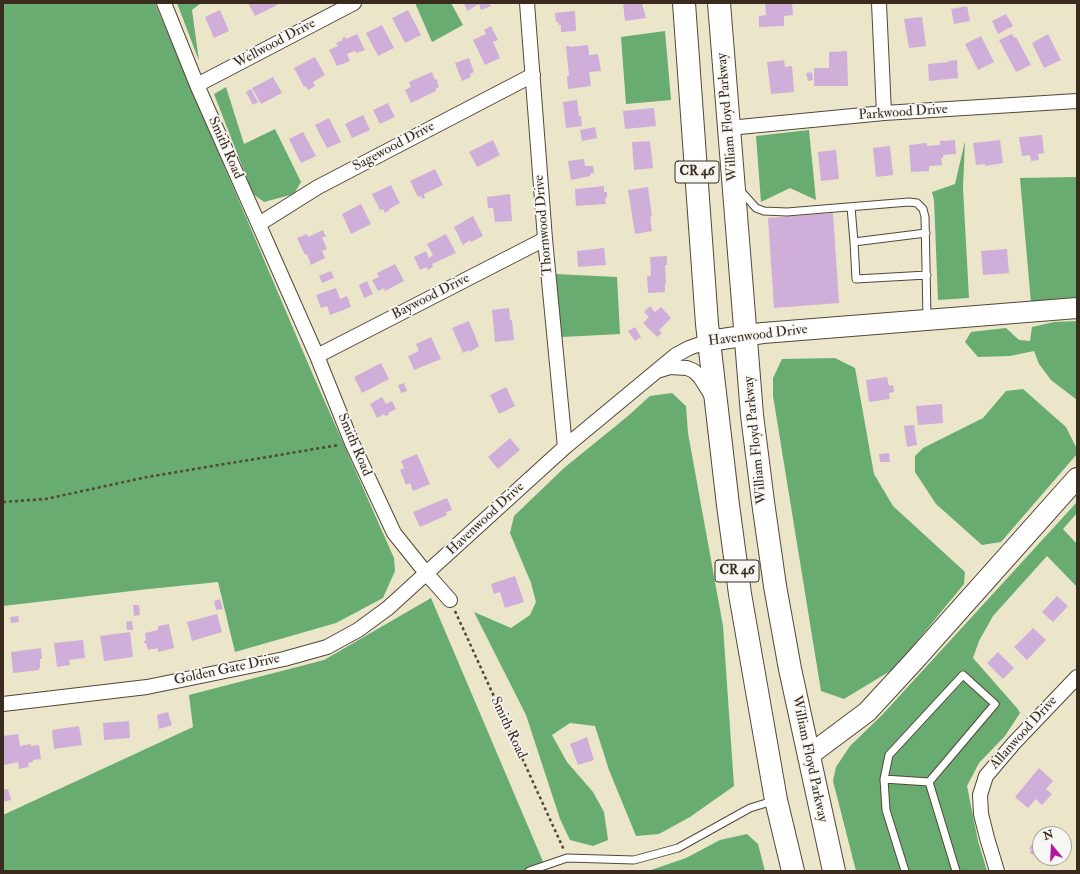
<!DOCTYPE html>
<style>
body{margin:0}
#map{position:relative;width:1080px;height:874px;overflow:hidden;background:#ebe6ca;font-family:"IM FELL Double Pica",serif}
canvas{display:block}
.frame{position:absolute;inset:0;border:4px solid #3b2a1e;pointer-events:none}
.north{position:absolute;left:1032px;top:826px;width:40px;height:40px;box-sizing:border-box;background:#f6f6f2;border:1px solid #aba49d;border-radius:50%;rotate:342deg;font-size:11px;font-weight:700;line-height:16px;text-align:center;color:#3b2a1e}
.north::after{content:'';display:block;margin:auto;width:14px;height:18px;background:#b5179e;clip-path:polygon(50% 0,100% 100%,50% 72%,0 100%)}
</style>
<div id="map">
<canvas width="1080" height="874"></canvas>
<div class="frame"></div>
<div class="north">N</div>
</div>
<script>
const ctx = document.querySelector('canvas').getContext('2d');
ctx.lineJoin = 'round';
function fillPath(path, color) { ctx.fillStyle = color; ctx.fill(path, 'evenodd'); }
const poly = rows => new Path2D(rows.map(r => 'M' + r).join(''));
function trace(path, color, width, dash) { ctx.strokeStyle = color; ctx.lineWidth = width; ctx.lineCap = dash ? 'butt' : 'round'; ctx.setLineDash(dash || []); ctx.stroke(path); }
function drawText(font, color, halo, rows, align = 'center') {
  ctx.font = font + ' "IM FELL Double Pica",serif'; ctx.lineWidth = 3.5; ctx.setLineDash([]); ctx.textBaseline = 'middle'; ctx.strokeStyle = halo; ctx.fillStyle = color; for (const [text, x, y, turn = 0] of rows) {
    ctx.save(); ctx.translate(x, y); ctx.rotate((+turn || 0) * Math.PI / 180); ctx.textAlign = isNaN(turn) ? turn : align; if (halo) ctx.strokeText(text, 0, 0); ctx.fillText(text, 0, 0); ctx.restore();
  }
}
fillPath(poly([
 [3,3,155,3,310,368,394,558,395,571,383,598,336,623,235,652,218,582,149,589,3,606],
 [177,3,201,3,192,10,199,61],
 [415,3,451,3,463,25,432,42],
 [665,31,671,100,626,104,621,37],
 [226,87,244,144,275,129,301,182,294,194,264,202,253,194,214,94],
 [809,130,816,200,790,188,761,202,756,136],
 [965,141,963,188,969,298,938,300,934,200,932,192,955,184],
 [1077,177,1077,297,1031,303,1020,178],
 [555,274,617,277,620,334,562,337],
 [1077,321,1077,400,1051,380,1039,364,1034,351,1010,356,978,357,965,342,971,332,1006,328,1019,340,1030,341,1032,327,1054,322],
 [835,358,855,368,874,474,893,506,965,572,964,584,895,668,844,699,821,691,773,396,773,378,782,359],
 [1023,389,1066,427,1077,449,1077,454,1001,542,982,545,936,504,915,472,915,456,923,448,983,418,1006,391],
 [672,393,686,406,688,433,723,626,734,786,690,817,659,834,636,836,609,770,595,726,570,723,552,735,567,762,593,792,604,812,608,840,593,846,570,840,560,819,526,715,474,612,511,628,530,615,536,602,531,583,510,533,514,516,564,468,628,416,650,396],
 [1077,502,1077,513,1063,529,1077,544,1077,587,1047,556,993,616,979,641,973,658,1017,708,1020,713,1005,736,979,763,967,786,978,841,987,871,856,871,833,781,836,767,850,746,882,715],
 [431,598,547,871,3,871,3,815,193,727,189,695,324,660],
 [747,834,758,844,765,871,593,871,651,870,686,858,720,840]
]), '#68ac72');
fillPath(poly([
 [248,3,281,3,255,16],
 [464,3,489,3,491,6,481,10,479,4,467,11],
 [623,3,642,3,646,18,625,21],
 [765,3,792,3,793,15,784,16,784,26,759,27,759,16,766,15],
 [967,6,970,21,954,24,951,9],
 [220,10,229,31,214,38,205,17],
 [408,10,421,35,405,43,392,18],
 [575,11,576,31,561,32,561,25,559,25,558,22,556,22,555,13],
 [1006,14,1013,26,998,34,992,21],
 [922,17,926,46,909,48,904,19],
 [382,25,394,48,378,56,366,33],
 [491,26,498,40,493,42,500,58,485,65,473,40,486,34,484,30],
 [357,34,365,50,356,53,355,51,347,54,350,61,337,66,329,50,338,46,336,43,343,40,342,38,345,37,346,39],
 [1012,34,1014,38,1016,37,1031,65,1016,72,999,40],
 [1048,34,1061,60,1044,68,1032,43],
 [981,36,994,62,978,70,965,44],
 [588,45,589,55,598,54,601,71,589,72,591,86,568,89,567,76,569,76,566,46,570,46,570,47],
 [847,51,848,86,814,86,814,68,829,68,829,52],
 [315,57,325,75,313,82,315,86,308,90,306,86,304,87,294,68],
 [469,58,474,72,470,74,471,77,462,81,455,63],
 [784,60,785,67,792,66,794,92,771,94,767,62],
 [957,60,958,78,929,81,928,64,949,62,948,61],
 [432,72,435,80,437,79,438,82,437,82,439,87,435,89,436,91,411,103,405,90,411,87,409,82],
 [812,72,813,80,808,81,806,73],
 [273,77,282,93,261,104,252,88],
 [251,89,258,102,253,105,246,92],
 [577,100,579,116,581,116,582,126,566,128,563,102],
 [388,103,395,117,380,124,373,110],
 [654,108,656,126,625,129,623,111],
 [363,115,370,130,352,138,345,124],
 [329,118,341,142,327,148,315,125],
 [595,127,597,138,582,141,580,130],
 [303,132,316,156,301,163,289,139],
 [1042,135,1044,153,1038,154,1039,160,1031,161,1030,155,1022,156,1019,137],
 [493,140,500,155,477,167,469,152],
 [955,140,956,154,943,155,943,158,941,158,942,165,929,166,929,171,911,172,909,145,927,143,927,146,940,145,940,141],
 [1000,140,1003,163,985,166,985,164,976,165,973,143],
 [650,141,653,168,634,170,632,142],
 [890,146,893,175,876,177,873,148],
 [836,150,839,179,821,181,818,152],
 [584,159,585,166,593,166,594,173,590,174,590,176,571,180,568,161],
 [435,169,443,185,424,194,425,198,423,199,421,196,418,197,410,181],
 [391,185,400,203,389,209,390,210,385,213,383,209,380,210,372,194],
 [604,186,604,192,607,192,607,198,605,198,606,204,576,206,575,189],
 [648,187,652,216,650,217,652,231,635,234,628,190],
 [510,194,512,221,495,222,493,208,488,208,487,197],
 [361,204,371,224,351,234,342,214],
 [833,213,839,303,774,308,768,218],
 [473,216,483,236,471,242,470,240,463,245,454,227],
 [323,230,326,237,322,237,327,249,322,251,325,258,311,265,307,254,305,255,297,238,307,234,308,237],
 [446,234,456,253,432,264,433,267,428,270,426,267,420,270,414,257,426,251,429,258,433,255,427,244],
 [604,248,606,265,578,267,577,251],
 [1007,249,1009,273,983,275,981,251],
 [667,256,667,265,665,265,666,284,665,284,665,292,648,293,647,276,651,276,650,257],
 [395,264,404,281,385,291,384,288,378,291,372,280,379,277,377,273],
 [331,271,334,278,322,283,319,276],
 [367,281,373,294,364,298,359,285],
 [336,288,340,299,347,296,351,307,330,315,327,306,321,308,316,295],
 [650,306,655,312,661,307,671,318,659,330,662,333,657,337,643,323,649,317,644,312],
 [509,308,510,320,512,320,514,340,495,342,492,310],
 [469,321,479,346,470,352,469,350,463,353,452,328],
 [635,327,641,337,635,341,628,331],
 [431,337,441,359,414,370,408,356,419,351,416,344],
 [381,363,389,379,362,393,354,377],
 [887,377,889,386,893,385,894,392,889,393,890,399,869,402,866,380],
 [404,383,407,391,401,393,398,385],
 [506,387,515,406,499,414,490,395],
 [382,397,386,404,392,401,396,409,388,413,389,415,385,416,384,414,377,418,370,404],
 [942,404,943,423,918,425,916,406],
 [914,425,917,445,907,447,904,426],
 [510,438,520,450,498,469,488,457],
 [889,453,890,462,880,462,879,454],
 [417,454,430,484,413,491,410,483,406,485,400,470,404,468,401,461],
 [447,498,452,510,446,512,447,515,420,527,413,512],
 [515,576,524,602,505,608,500,592,494,594,491,584],
 [1057,596,1068,606,1053,622,1042,612],
 [220,599,223,609,216,610,214,601],
 [133,605,139,605,140,615,134,616],
 [217,614,222,632,192,641,187,622],
 [18,616,19,622,11,623,10,617],
 [132,621,133,630,127,630,126,622],
 [169,624,174,648,158,652,158,648,148,650,146,643,144,643,144,641,146,640,145,633,158,630,158,626],
 [1033,628,1046,640,1027,660,1014,647],
 [130,632,133,657,104,661,100,636],
 [83,640,85,658,69,660,70,665,57,667,54,643],
 [41,648,42,659,40,659,40,668,39,668,39,670,13,673,11,652],
 [998,652,1014,668,1003,679,987,663],
 [168,712,172,725,159,729,157,715],
 [129,721,130,738,104,740,103,723],
 [79,726,82,745,54,749,52,730],
 [18,734,20,746,31,744,31,746,39,745,41,759,33,760,33,762,28,763,29,767,19,769,18,762,4,765,3,736],
 [587,737,594,760,578,765,570,744],
 [1039,768,1053,781,1046,789,1052,794,1042,805,1036,799,1028,808,1015,797],
 [8,789,11,800,3,802,3,790],
 [1040,835,1040,857,1035,853,1033,855,1030,853,1031,850,1029,848],
 [1042,858,1057,858,1051,866]
]), '#cfaed9');
const lane = poly([
 [740,190,756,208,764,211,787,212,909,202,917,203,923,209,925,217,927,318],
 [851,207,854,242],
 [926,233,854,242,856,279,927,275],
 [884,779,929,782],
 [929,782,956,871],
 [529,871,567,858,634,860,678,848,750,808,773,801],
 [905,871,886,810,884,779,889,755,963,675,995,704,929,782]
]);
const street = poly([
 [164,3,197,85,317,356,352,443,394,533,426,573,450,600],
 [527,3,545,239,565,447],
 [879,3,884,113],
 [197,85,354,3],
 [729,128,884,113,1077,101],
 [259,224,318,187,533,75],
 [317,356,545,239],
 [660,370,670,367,687,368,694,371,700,377,712,396],
 [3,704,147,687,284,659,327,647,358,630,388,608,565,447,676,355,689,348,709,341],
 [997,871,987,838,981,814,980,795,986,776,1014,743,1077,677]
]);
const secondary = poly([
 [709,341,763,333,1077,308],
 [808,756,867,712,914,661,1077,478]
]);
const highway = poly([
 [684,3,707,324,728,505,740,594,776,800,793,871],
 [719,3,752,415,763,502,775,586,790,669,834,871]
]);
trace(lane, '#554638', 9);
trace(street, '#554638', 16);
trace(secondary, '#554638', 22);
trace(highway, '#554638', 24);
trace(poly([
 [3,502,46,499,147,477,339,445],
 [455,611,564,850]
]), '#554638', 2.5, [3, 3]);
trace(lane, '#fff', 7);
trace(street, '#fff', 14);
trace(secondary, '#fff', 20);
trace(highway, '#fff', 22);
for (const [x, y, w] of [
 [697,172,44],
 [737,571,44]
]) { const box = new Path2D(); box.roundRect(x - w / 2, y - 11, w, 22, 3); ctx.fillStyle = '#f6f6f2'; ctx.fill(box); trace(box, '#3b2a1e', 1); }
drawText('bold 13px', '#3b2a1e', null, [
 ["CR 46",697,172],
 ["CR 46",737,571]
]);
drawText('14px', '#3b2a1e', '#f6f6f2', [
 ["Wellwood Drive",275,44,-28],
 ["Parkwood Drive",903,113,-4],
 ["William Floyd Parkway",728,117,-95],
 ["Sagewood Drive",394,147,-28],
 ["Smith Road",225,148,66],
 ["Thornwood Drive",544,225,-95],
 ["Baywood Drive",431,297,-27],
 ["Havenwood Drive",758,336,-7],
 ["William Floyd Parkway",756,440,-96],
 ["Smith Road",354,445,67],
 ["Havenwood Drive",486,519,-43],
 ["Golden Gate Drive",227,670,-12],
 ["Smith Road",508,728,65],
 ["Allanwood Drive",1024,733,-48],
 ["William Floyd Parkway",809,759,78]
]);
</script>
